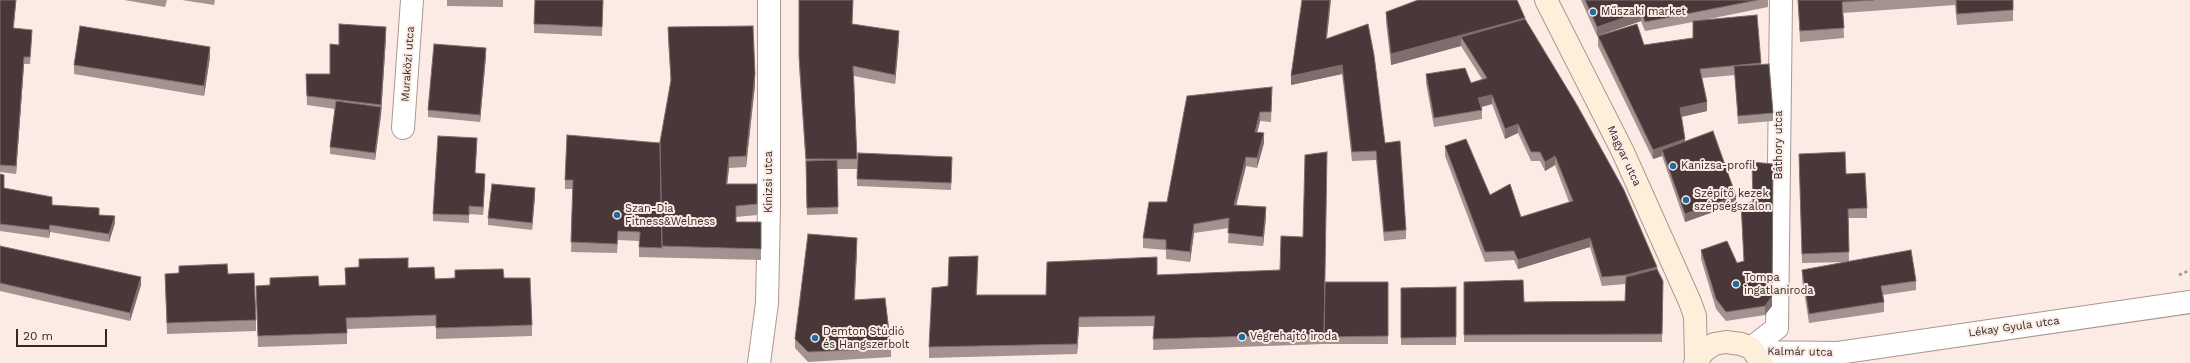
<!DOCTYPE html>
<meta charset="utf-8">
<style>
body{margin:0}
#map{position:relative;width:2190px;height:363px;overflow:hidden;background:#fcebe5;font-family:"Work Sans",sans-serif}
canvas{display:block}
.scale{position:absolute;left:16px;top:329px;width:91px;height:18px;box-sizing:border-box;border:2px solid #302926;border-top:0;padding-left:5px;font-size:12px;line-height:14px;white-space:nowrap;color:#302926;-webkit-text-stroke:3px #fcebe5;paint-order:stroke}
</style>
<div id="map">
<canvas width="2190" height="363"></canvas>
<div class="scale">20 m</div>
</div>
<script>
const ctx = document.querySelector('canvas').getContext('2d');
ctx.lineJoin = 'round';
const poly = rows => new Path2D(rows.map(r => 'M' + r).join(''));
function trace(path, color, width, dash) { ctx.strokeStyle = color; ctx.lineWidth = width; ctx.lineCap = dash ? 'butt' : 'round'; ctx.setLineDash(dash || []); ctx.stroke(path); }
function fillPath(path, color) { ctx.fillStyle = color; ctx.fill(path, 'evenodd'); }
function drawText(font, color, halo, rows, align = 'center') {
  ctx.font = font + ' "Work Sans",sans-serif'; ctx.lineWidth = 4; ctx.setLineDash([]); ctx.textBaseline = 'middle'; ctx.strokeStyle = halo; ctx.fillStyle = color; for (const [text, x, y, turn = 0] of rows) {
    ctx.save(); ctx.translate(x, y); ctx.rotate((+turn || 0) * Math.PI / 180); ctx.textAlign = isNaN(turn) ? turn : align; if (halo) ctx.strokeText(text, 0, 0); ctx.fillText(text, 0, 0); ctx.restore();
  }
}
const street = poly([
 [403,128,412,0],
 [1751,348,1777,328,1781,0],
 [1755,352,1838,353,2190,302],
 [759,363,767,303,769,207,769,0]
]);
const secondary = poly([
 [1546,0,1623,152,1690,302,1695,316,1696,360],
 [1695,363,1704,351,1714,344,1726,342,1741,344,1751,348,1762,363]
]);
trace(street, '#ab9790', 24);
trace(secondary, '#ab9790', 24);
trace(poly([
 [2179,275,2190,270]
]), '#a0938f', 2.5, [3, 3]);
trace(street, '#fff', 22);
trace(secondary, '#feefdb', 22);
fillPath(poly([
 [0,0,16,0,14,28,32,38,30,64,24,64,16,174,0,172],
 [124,0,167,0,165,7],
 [182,0,215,0,214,5],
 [447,0,503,0,503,7,447,6],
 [603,0,602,36,534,33,534,24],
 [799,0,853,24,899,40,895,84,854,76,857,164,952,165,951,190,857,186,857,169,837,169,838,214,807,215,806,168,799,65],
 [1581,0,1768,0,1768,7,1704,20,1757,15,1761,64,1773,113,1773,121,1738,124,1735,75,1702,78,1707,111,1682,117,1685,141,1736,204,1685,222,1662,156,1653,159,1598,46,1598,36,1644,45,1693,38,1693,22,1645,31,1641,21,1597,36],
 [1798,0,2013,0,2013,21,1957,25,1955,5,1843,13,1844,38,1800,42],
 [1386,12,1525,19,1663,281,1662,342,1464,342,1464,282,1524,302,1625,301,1625,284,1602,286,1590,247,1518,269,1514,260,1485,262,1445,156,1445,146,1490,195,1521,217,1569,202,1555,165,1545,171,1540,161,1531,161,1518,133,1505,139,1492,104,1481,107,1482,110,1482,119,1434,127,1426,83,1426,74,1471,83,1482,79,1461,46,1391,65,1386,22],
 [668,27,755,85,746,167,729,168,727,184,757,184,757,215,736,217,736,222,761,222,761,260,639,257,639,241,618,240,617,253,571,252,573,189,565,189,565,180,660,143,671,83,668,38],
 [386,37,381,115,375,160,330,154,330,147,335,109,307,105,306,74,330,74,339,45],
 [1327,39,1385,143,1406,230,1406,239,1384,241,1376,160,1352,161,1342,74,1291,85],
 [486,56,480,122,428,117,428,110],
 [210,57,204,96,74,74,74,65],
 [1272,96,1271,122,1260,121,1257,132,1264,143,1257,168,1246,166,1236,205,1266,217,1263,246,1228,243,1229,228,1194,233,1190,262,1166,259,1166,250,1143,248,1143,238,1167,202],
 [477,146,475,173,485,181,483,215,469,214,469,223,433,221,433,214],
 [1799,154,1846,174,1867,208,1867,218,1848,218,1849,261,1916,281,1916,290,1883,295,1884,302,1884,312,1809,323,1802,279,1802,270,1845,262,1802,263],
 [0,174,4,188,52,205,99,215,115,223,109,242,50,232,49,238,0,231],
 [535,196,532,230,488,225,488,218],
 [1741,203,1772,306,1765,315,1726,321,1716,309,1701,259,1701,250,1737,263,1744,262],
 [0,246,141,285,130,321,0,291],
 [857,248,855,300,891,348,891,357,808,362,795,348,795,339],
 [978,266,977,295,1046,295,1157,275,1325,282,1388,282,1388,344,1324,344,1153,350,1154,326,1079,327,1077,354,929,358,929,347,948,286],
 [345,268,408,268,435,279,455,278,455,270,504,278,532,325,532,336,436,339,436,326,347,329,347,344,258,347,256,286,319,286,345,285],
 [165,274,228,274,256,320,256,331,167,334],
 [1456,287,1456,345,1401,345,1401,288]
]), '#a29290');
fillPath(poly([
 [16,0,13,35,13,28],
 [1330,0,1331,0,1326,48,1326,39],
 [1641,12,1641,21,1597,36,1597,27],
 [1525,18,1525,28,1461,37,1461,46,1391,65,1391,54],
 [386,27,386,37,381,115,375,160,375,153,381,107],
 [899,31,899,40,895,84,895,75],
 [210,47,210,57,204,96,204,86],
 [486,48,486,56,480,122,480,115],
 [24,57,24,64,16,174,16,166],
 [1342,65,1342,74,1291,85,1291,76],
 [755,74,755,85,746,167,746,156],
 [1492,95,1492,104,1478,108,1478,98],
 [1707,102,1707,111,1680,117,1680,108],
 [1260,112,1260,121,1255,141,1255,132],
 [1518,124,1518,133,1505,139,1505,129],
 [1264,133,1264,143,1257,168,1257,158],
 [1685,139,1685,148,1662,150,1662,156,1653,159,1653,150],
 [1555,156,1555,165,1545,171,1545,162],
 [729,157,729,168,726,195,726,184],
 [1246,157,1246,166,1234,214,1234,205],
 [1773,164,1772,306,1765,315,1765,306],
 [485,174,485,181,483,215,483,207],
 [535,188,535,196,532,230,532,223],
 [1736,196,1736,204,1685,222,1685,214],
 [1266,207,1266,217,1263,246,1263,237],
 [115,216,115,223,109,242,109,234],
 [1194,224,1194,233,1190,262,1190,252],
 [50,225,50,232,49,238,49,230],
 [857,238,857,248,854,309,854,300],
 [1590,238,1590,247,1518,269,1518,260],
 [1657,267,1657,276,1626,284,1626,275],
 [141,277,141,285,130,321,130,313],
 [1079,317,1079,327,1077,354,1077,344]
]), '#7f6e6d');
const building = poly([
 [0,0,16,0,13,28,32,30,30,57,24,57,16,166,0,165,0,0],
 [535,0,603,0,602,27,534,24,535,0],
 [799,0,853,0,852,24,899,31,895,75,853,66,857,159,806,159,799,56,799,0],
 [1302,0,1330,0,1326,39,1368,24,1374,55,1385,143,1400,141,1406,230,1384,232,1376,151,1352,152,1342,65,1291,76,1302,0],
 [1418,0,1517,0,1525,18,1391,54,1386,12,1418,0],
 [1585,0,1758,0,1645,22,1641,12,1597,27,1585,0],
 [1798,0,1874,0,1842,2,1844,28,1800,31,1798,0],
 [1956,0,2013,0,2013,10,1957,14,1956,0],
 [1757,15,1761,63,1700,69,1707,102,1680,108,1685,139,1653,150,1598,36,1637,24,1644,45,1693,38,1693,21,1757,15],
 [1525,19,1577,105,1624,190,1657,267,1626,275,1602,277,1590,238,1518,260,1514,251,1485,252,1445,146,1466,139,1490,195,1510,184,1521,217,1573,201,1555,156,1545,162,1540,152,1531,152,1518,124,1505,129,1492,95,1478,98,1482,110,1434,118,1426,74,1465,68,1471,83,1487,78,1461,37,1525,19],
 [339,24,386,27,381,105,307,96,306,74,330,74,330,44,339,45,339,24],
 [80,26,210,47,204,86,74,65,80,26],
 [753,26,755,74,746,156,729,157,726,184,757,184,757,204,736,206,736,222,761,222,761,249,662,246,660,142,671,80,668,27,753,26],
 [434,44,486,48,480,115,428,110,434,44],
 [1769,64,1773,113,1738,116,1734,66,1769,64],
 [1272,87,1271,112,1260,112,1255,132,1264,133,1257,158,1246,157,1234,205,1266,207,1263,237,1228,233,1229,218,1194,224,1190,252,1166,249,1166,240,1143,238,1149,202,1167,202,1187,96,1272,87],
 [336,101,381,107,375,153,330,147,336,101],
 [1713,131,1736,196,1685,214,1662,150,1713,131],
 [567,135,660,143,662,248,639,247,640,232,618,231,617,244,571,242,573,180,565,180,567,135],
 [438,136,477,138,475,173,485,174,483,207,469,206,469,215,433,214,438,136],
 [1327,152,1324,334,1153,339,1155,316,1079,317,1077,344,929,347,932,288,948,286,949,257,978,256,976,295,1046,295,1047,262,1157,257,1157,275,1280,270,1281,236,1303,237,1305,155,1327,152],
 [1845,152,1846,174,1865,173,1867,208,1848,209,1849,252,1802,254,1799,154,1845,152],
 [858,153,952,157,951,183,857,179,858,153],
 [837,160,838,207,807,208,806,161,837,160],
 [1752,162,1773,164,1772,296,1765,306,1726,312,1716,299,1701,250,1727,241,1737,263,1744,261,1741,203,1753,202,1752,162],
 [0,174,4,175,4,188,52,197,52,205,99,208,99,215,115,216,109,234,50,225,49,230,0,224,0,174],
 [492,184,535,188,532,223,488,218,492,184],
 [808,234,857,238,854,300,885,298,891,348,808,352,795,339,808,234],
 [0,246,141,277,130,313,0,283,0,246],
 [1911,250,1916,281,1881,286,1884,302,1809,314,1802,270,1911,250],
 [408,258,408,268,434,267,435,279,455,278,455,270,503,269,504,278,530,278,532,325,436,328,436,315,346,318,347,333,258,336,256,286,270,285,270,278,318,276,319,286,346,285,345,268,359,267,359,259,408,258],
 [227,264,228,274,254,273,256,320,167,323,165,274,179,273,179,266,227,264],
 [1657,269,1663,281,1662,334,1464,335,1464,282,1523,280,1524,302,1625,301,1626,277,1657,269],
 [1325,282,1388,282,1388,336,1324,337,1325,282],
 [1456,287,1456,337,1401,338,1401,288,1456,287]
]);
fillPath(building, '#49383a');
trace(building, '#7f6e6d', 1);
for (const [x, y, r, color] of [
 [1593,12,4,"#1f6d9f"],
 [1673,166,4,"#1f6d9f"],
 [1686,200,4,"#1f6d9f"],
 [617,215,4,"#1f6d9f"],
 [1736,284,4,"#1f6d9f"],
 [1242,337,4,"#1f6d9f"],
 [815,338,4,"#1f6d9f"]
]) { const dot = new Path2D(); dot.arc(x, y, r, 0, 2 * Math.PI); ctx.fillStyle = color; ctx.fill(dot); trace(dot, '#fcebe5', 1.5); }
drawText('11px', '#302926', '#fcebe5', [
 ["Műszaki market",1601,12],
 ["Kanizsa-profil",1681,166],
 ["Szépítő kezek",1694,194],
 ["szépségszalon",1694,207],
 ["Szan-Dia",625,209],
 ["Fitness&Welness",625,222],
 ["Tompa",1744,278],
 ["ingatlaniroda",1744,291],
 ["Demton Stúdió",823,332],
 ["és Hangszerbolt",823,345],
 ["Végrehajtó iroda",1250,337]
], 'left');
drawText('11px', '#302926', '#fcebe5', [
 ["Muraközi utca",408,64,-86],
 ["Báthory utca",1779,145,-90],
 ["Magyar utca",1624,156,65],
 ["Kinizsi utca",769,182,-90],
 ["Lékay Gyula utca",2014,327,-8],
 ["Kalmár utca",1800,352,1]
]);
</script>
